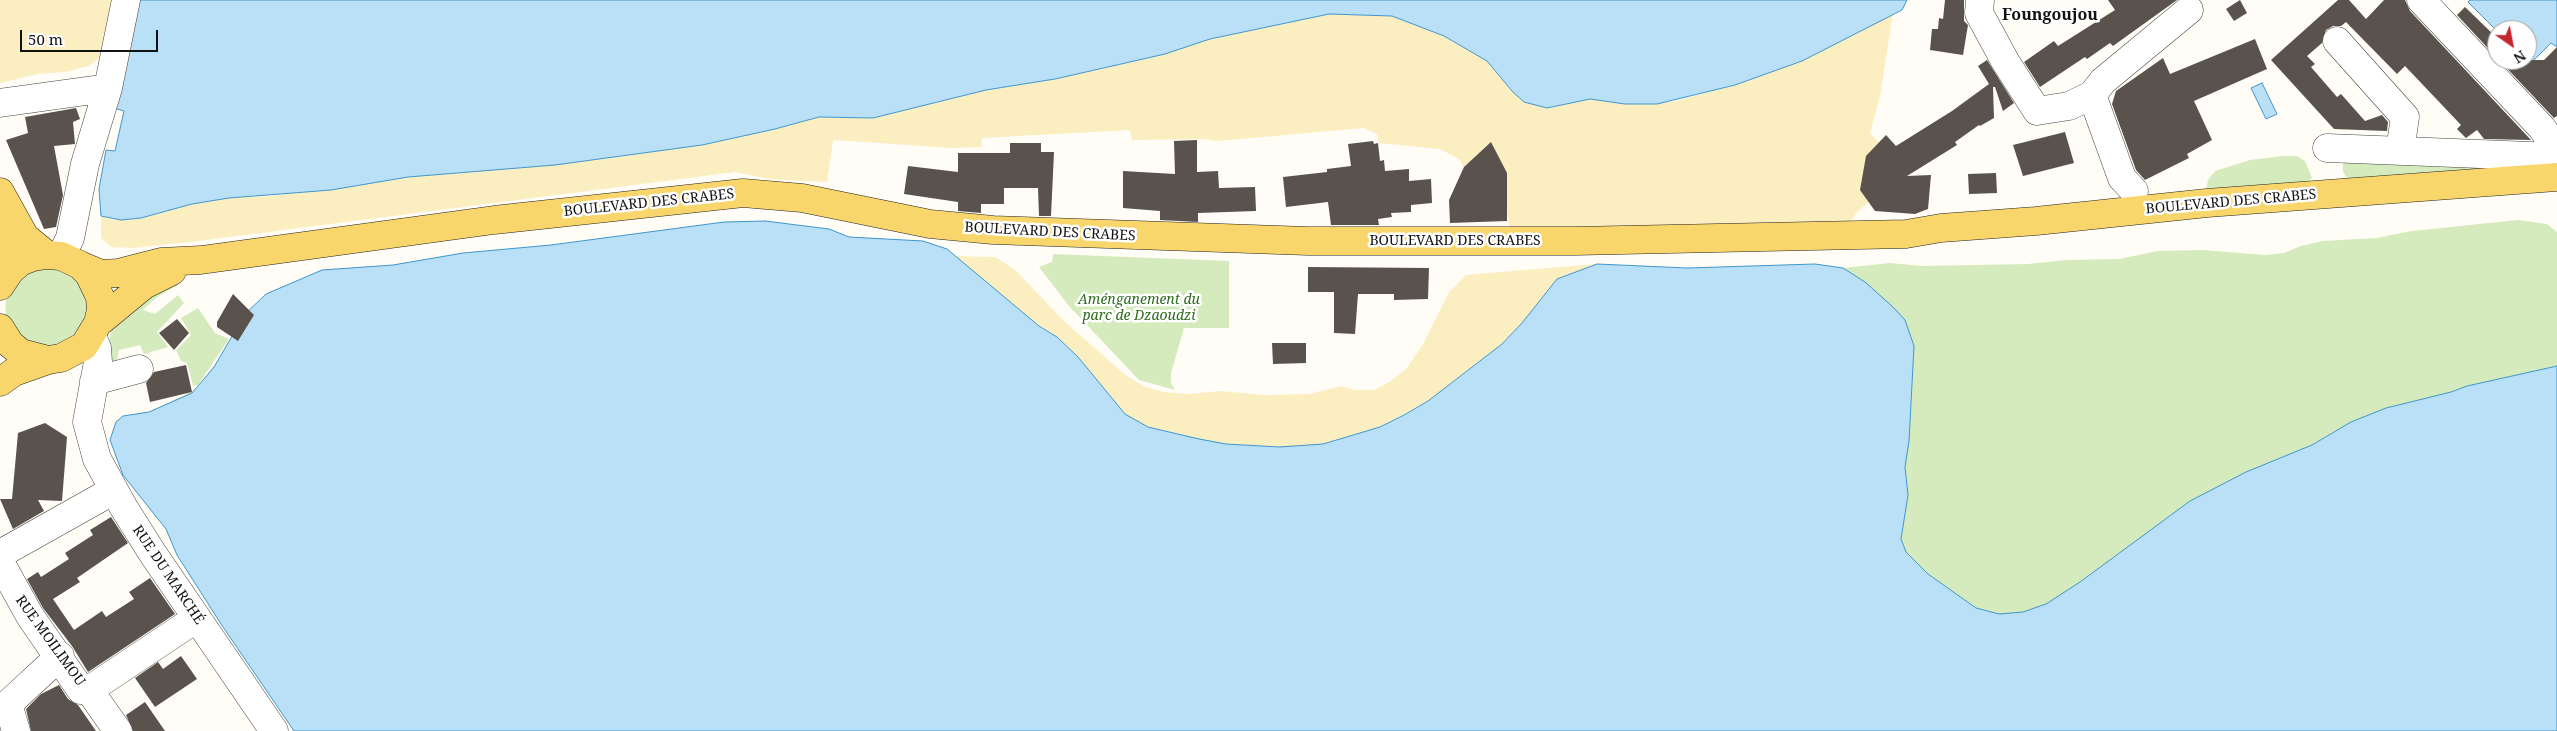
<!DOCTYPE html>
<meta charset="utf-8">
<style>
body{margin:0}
#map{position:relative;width:2557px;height:731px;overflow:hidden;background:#fffdf5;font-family:"Noto Serif",serif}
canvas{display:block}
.north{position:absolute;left:2487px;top:20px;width:50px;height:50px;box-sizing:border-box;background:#fff;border:1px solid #a0a0a0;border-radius:50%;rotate:147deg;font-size:14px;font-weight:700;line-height:20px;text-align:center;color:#111}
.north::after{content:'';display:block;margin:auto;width:18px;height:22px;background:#c4262e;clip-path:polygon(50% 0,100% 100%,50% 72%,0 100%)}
.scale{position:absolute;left:20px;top:30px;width:138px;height:22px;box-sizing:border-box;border:2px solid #111;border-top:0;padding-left:6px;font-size:15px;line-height:18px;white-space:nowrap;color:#111;-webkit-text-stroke:4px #fff;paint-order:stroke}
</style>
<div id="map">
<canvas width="2557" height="731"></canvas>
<div class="north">N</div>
<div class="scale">50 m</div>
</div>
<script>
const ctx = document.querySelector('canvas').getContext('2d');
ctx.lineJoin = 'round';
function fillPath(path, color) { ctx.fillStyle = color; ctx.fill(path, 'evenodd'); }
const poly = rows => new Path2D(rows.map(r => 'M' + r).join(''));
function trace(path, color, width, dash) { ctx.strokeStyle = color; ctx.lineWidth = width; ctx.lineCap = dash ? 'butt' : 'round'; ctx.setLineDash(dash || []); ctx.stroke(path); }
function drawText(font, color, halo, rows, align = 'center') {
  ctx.font = font + ' "Noto Serif",serif'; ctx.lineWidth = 5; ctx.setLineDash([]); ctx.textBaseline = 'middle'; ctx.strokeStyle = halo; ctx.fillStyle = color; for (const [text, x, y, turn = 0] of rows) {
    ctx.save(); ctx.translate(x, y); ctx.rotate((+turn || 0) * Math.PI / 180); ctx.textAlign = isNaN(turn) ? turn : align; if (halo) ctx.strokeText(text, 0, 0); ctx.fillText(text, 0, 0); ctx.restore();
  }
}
fillPath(poly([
 [2283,156,2297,156,2305,161,2312,178,2305,184,2206,191,2208,180,2215,171,2250,160],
 [2350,156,2557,171,2348,180,2343,172,2343,163],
 [2518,220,2547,224,2557,232,2557,731,177,555,166,529,123,475,110,440,116,422,123,416,149,412,197,389,266,294,322,270,393,265,463,253,551,245,724,222,765,221,829,229,849,237,923,241,947,249,977,275,1075,419,1886,539,1945,633,2023,612,1999,615,1976,608,1928,574,1906,552,1901,539,1908,495,1905,467,1912,396,1905,320,1865,282,1843,268,1890,263,1922,266,2028,264,2067,260,2119,259,2158,251,2202,250,2266,255,2284,253,2301,246,2323,241,2376,238,2412,231],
 [1053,254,1229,261,1229,328,1184,328,1171,373,1171,383,1175,390,1139,380,1069,306,1039,267,1052,262],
 [44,265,74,273,92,310,72,346,32,349,5,319,6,298,16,279],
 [178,280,178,285,157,297,143,310,155,314,178,295,184,303,157,332,168,347,144,354,140,345,119,350,116,364,105,364,111,331,126,310],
 [198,308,215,333,229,339,198,385,193,386,187,363,181,361,176,350,191,335,181,318]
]), '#d5ebbd');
fillPath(poly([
 [0,0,114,0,100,58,88,66,65,72,38,74,0,83],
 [1893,13,1880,96,1870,133,1879,143,1869,202,1857,212,1849,224,1539,231,1509,226,1506,197,1464,167,1459,159,1440,149,1379,143,1377,134,1364,128,1217,141,1203,139,1132,140,1130,130,982,138,981,147,951,148,835,140,833,141,827,182,768,179,735,172,198,241,133,248,111,247,101,238,101,216,112,220,141,218,192,204,229,198,271,196,408,177,604,159,702,145,775,129,819,117,873,118,986,90,1055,79,1165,54,1210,39,1329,14,1392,16,1443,36,1487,61,1512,91,1547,108,1590,99,1672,102,1735,85,1802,61],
 [954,256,995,257,1014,269,1065,322,1124,374,1143,386,1163,392,1189,394,1220,391,1265,395,1310,394,1341,386,1353,390,1374,390,1391,381,1406,369,1422,346,1449,292,1466,275,1597,264,1557,279,1522,323,1502,344,1428,401,1380,427,1323,444,1299,448,1226,444,1148,427,1125,414,1078,357,1057,337,1039,326]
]), '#fbeec1');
const water = poly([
 [138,0,1907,0,1902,10,1802,61,1735,85,1657,104,1625,104,1590,99,1547,108,1524,102,1512,91,1487,61,1444,36,1392,16,1329,14,1210,39,1165,54,1055,79,986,90,873,118,819,117,775,129,702,145,555,165,408,177,331,190,229,198,192,204,141,218,121,220,101,216,99,189,106,150,115,151,124,111,114,108,138,0],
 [2470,0,2557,0,2557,47,2551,43,2530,64,2527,60,2527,30,2497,31,2468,2,2470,0],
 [2262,83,2277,114,2266,119,2251,88,2262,83],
 [765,221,829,229,849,237,923,241,947,249,1039,326,1057,337,1078,357,1125,414,1148,427,1199,439,1226,444,1279,447,1323,444,1380,427,1404,415,1428,401,1502,344,1522,323,1557,279,1597,264,1687,268,1815,264,1843,268,1865,282,1893,307,1905,320,1914,346,1909,441,1905,467,1908,495,1901,539,1906,552,1928,574,1976,608,1999,614,2023,612,2046,604,2080,582,2190,501,2246,472,2312,445,2351,422,2386,408,2451,392,2467,386,2557,366,2557,731,294,731,221,624,177,555,166,529,123,475,110,440,116,422,123,416,149,412,192,393,214,367,245,314,266,294,322,270,393,265,463,253,551,245,724,222,765,221]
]);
fillPath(water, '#b9e0f7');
trace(water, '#3f96cf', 1);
fillPath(poly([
 [1945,0,1964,0,1964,21,1968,25,1963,55,1930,50,1932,29,1938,29,1939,18,1943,19],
 [2108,0,2177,0,2113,46,2110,43,2087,59,2085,57,2040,87,2024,62,2054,41,2058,46,2115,10],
 [2240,0,2247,13,2234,21,2226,9],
 [2338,0,2349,0,2366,19,2384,0,2405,0,2410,11,2531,140,2484,139,2477,130,2466,138,2457,129,2461,125,2405,66,2397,74,2346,22,2341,26,2333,26,2326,30,2322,43,2307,56,2315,64,2311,67,2337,97,2341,94,2365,121,2382,115,2388,122,2387,131,2334,129,2271,60],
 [2465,7,2497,38,2497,58,2457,15],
 [2255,39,2267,69,2194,101,2212,140,2187,154,2189,158,2145,180,2136,170,2112,104,2116,91,2163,58,2170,74],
 [2557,47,2557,116,2554,118,2499,60,2544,60],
 [1987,60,2014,103,2003,111,1995,87,1993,87,1994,118,1980,126,1979,125,1955,142,1957,145,1907,176,1931,175,1928,209,1915,214,1875,211,1860,190,1866,156,1886,135,1896,146,1952,111,1989,84,1978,66],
 [76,108,80,119,73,122,75,144,54,146,63,195,56,227,44,229,6,140,28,133,25,117],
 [2065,132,2074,163,2023,176,2013,145],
 [1197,140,1197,172,1218,171,1219,188,1255,187,1256,211,1198,213,1198,222,1160,220,1160,211,1123,208,1123,171,1175,174,1174,141],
 [1373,141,1374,144,1378,143,1380,161,1384,160,1385,171,1409,169,1409,181,1431,179,1432,203,1411,205,1411,212,1391,213,1392,217,1378,219,1379,225,1331,225,1328,202,1286,207,1283,177,1327,172,1327,169,1351,166,1348,144],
 [1491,142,1507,173,1507,221,1450,223,1449,200,1464,167],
 [1010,143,1041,143,1041,152,1054,152,1051,216,1039,216,1038,188,1004,188,1004,204,981,204,981,213,958,211,958,202,904,194,908,166,958,172,958,153,1010,153],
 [1996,173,1997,193,1969,194,1968,174],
 [1308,267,1429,268,1428,299,1394,300,1394,294,1358,294,1355,334,1334,333,1334,292,1308,292],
 [233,294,254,315,238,341,217,327,217,322],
 [177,319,189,333,174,350,159,333],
 [1272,343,1306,343,1306,363,1273,364],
 [186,365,192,392,150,402,146,383,154,372],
 [45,423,67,437,62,501,38,500,44,511,13,529,0,499,12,499,18,433],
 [111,517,128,543,77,578,80,582,53,599,74,630,102,611,106,617,134,599,129,592,150,578,175,614,88,672,72,646,43,608,27,579,38,572,41,577,69,559,65,553,93,535,90,530],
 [181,656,197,679,155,707,135,678,158,662,163,669],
 [59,685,68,699,78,705,96,731,31,731,26,709,41,694],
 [145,702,165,731,133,731,126,715]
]), '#5a524d');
const minor = poly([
 [1980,0,1979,13,2005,61,2037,111,2069,106,2092,95],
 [2421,0,2542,128,2557,150],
 [2337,41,2405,117,2400,151],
 [108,88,126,0],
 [0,103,108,88,85,164,70,238,61,256],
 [2327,148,2557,157],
 [2134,191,2122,178,2092,95,2103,81,2189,10],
 [92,336,97,348,98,362,87,422,97,459,124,508,153,554,274,731],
 [94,381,139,369],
 [0,554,114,490],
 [0,562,30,616,81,690,89,690],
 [89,690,197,618],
 [89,690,118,731],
 [8,704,16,731],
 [0,709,8,704,60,656]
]);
const major = poly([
 [0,192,25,237,47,255],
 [1,204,10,271],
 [80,265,101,274,118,273,161,262,201,260,494,220,743,193,802,198,930,224,993,230,1308,241,1575,241,1906,234,1941,228,2036,221,2207,203,2557,177],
 [0,286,10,271,20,262,33,257,47,255,61,256,80,265,89,274,100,297,101,310,98,323,84,346,61,358,48,360,21,353,10,344,0,328],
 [98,323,144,285,172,271],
 [0,382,14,372,48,360]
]);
trace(minor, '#444', 29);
trace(major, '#222', 29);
trace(minor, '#fff', 28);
trace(major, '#f9d66b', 28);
drawText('14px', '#111', '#fff', [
 ["BOULEVARD DES CRABES",2231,202,-5],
 ["BOULEVARD DES CRABES",649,203,-6],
 ["BOULEVARD DES CRABES",1050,232,3],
 ["BOULEVARD DES CRABES",1455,241],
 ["RUE DU MARCHÉ",168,575,56],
 ["RUE MOILIMOU",50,641,54]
]);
drawText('italic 14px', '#2f6b1f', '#fff', [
 ["Aménganement du",1139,300],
 ["parc de Dzaoudzi",1139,316]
]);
drawText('bold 16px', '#111', '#fff', [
 ["Foungoujou",2050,15]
]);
</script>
